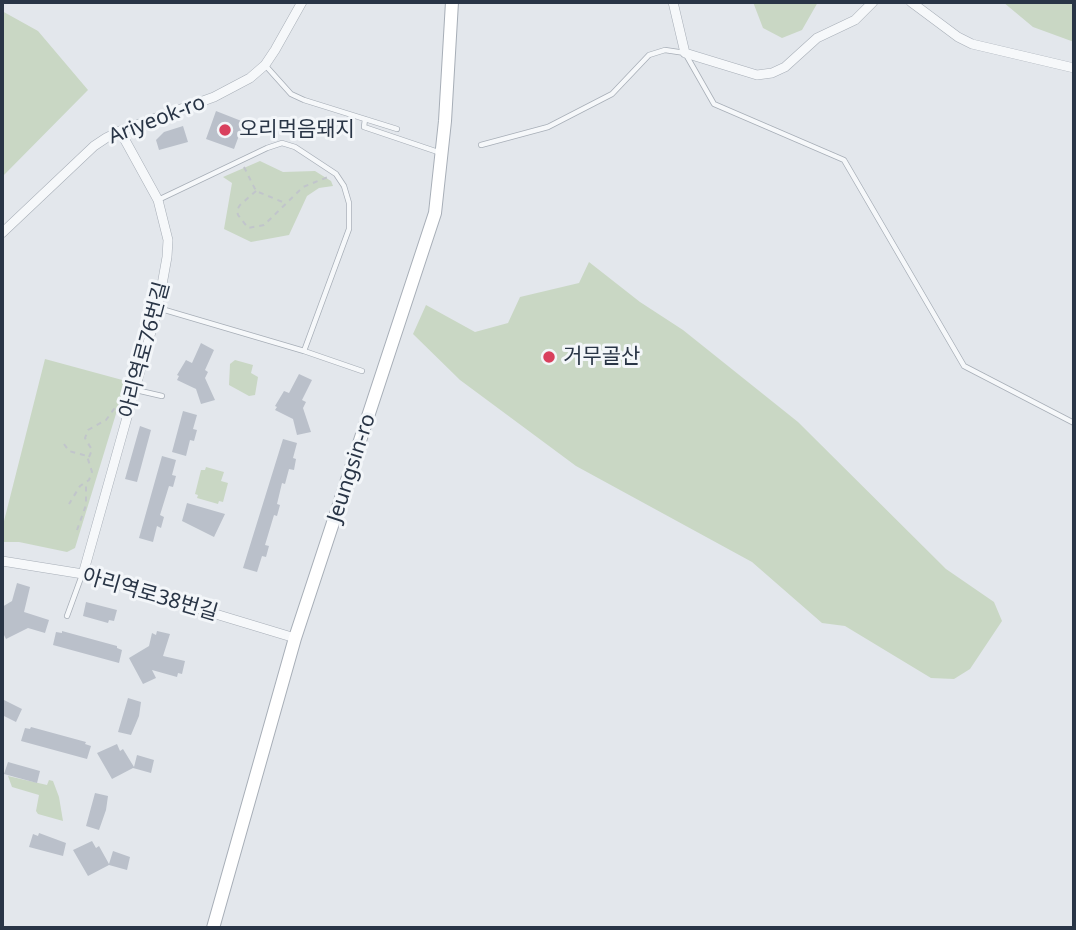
<!DOCTYPE html>
<meta charset="utf-8">
<style>
body{margin:0}
#map{position:relative;width:1076px;height:930px;overflow:hidden;background:#e3e7ec;font-family:"Noto Sans",sans-serif}
canvas{display:block}
.frame{position:absolute;inset:0;border:4px solid #293546;pointer-events:none}
</style>
<div id="map">
<canvas width="1076" height="930"></canvas>
<div class="frame"></div>
</div>
<script>
const ctx = document.querySelector('canvas').getContext('2d');
ctx.lineJoin = 'round';
function fillPath(path, color) { ctx.fillStyle = color; ctx.fill(path, 'evenodd'); }
const poly = rows => new Path2D(rows.map(r => 'M' + r).join(''));
function trace(path, color, width, dash) { ctx.strokeStyle = color; ctx.lineWidth = width; ctx.lineCap = dash ? 'butt' : 'round'; ctx.setLineDash(dash || []); ctx.stroke(path); }
function drawText(font, color, halo, rows, align = 'center') {
  ctx.font = font + ' "Noto Sans","Noto Sans KR",sans-serif'; ctx.lineWidth = 6; ctx.setLineDash([]); ctx.textBaseline = 'middle'; ctx.strokeStyle = halo; ctx.fillStyle = color; for (const [text, x, y, turn = 0] of rows) {
    ctx.save(); ctx.translate(x, y); ctx.rotate((+turn || 0) * Math.PI / 180); ctx.textAlign = isNaN(turn) ? turn : align; if (halo) ctx.strokeText(text, 0, 0); ctx.fillText(text, 0, 0); ctx.restore();
  }
}
fillPath(poly([
 [753,2,818,2,802,30,782,38,763,28],
 [1003,2,1074,2,1074,42,1033,27],
 [2,11,38,31,88,90,2,177],
 [260,161,283,172,315,171,331,181,333,186,319,188,307,196,289,235,251,242,224,229,232,183,223,177],
 [589,262,640,302,683,330,798,422,946,569,994,602,1002,621,970,669,954,679,931,678,845,626,822,623,752,562,576,466,460,380,413,334,426,305,475,332,508,323,520,297,579,283],
 [45,359,126,381,75,548,67,552,19,542,2,542,2,529],
 [235,360,253,365,251,373,258,377,255,395,249,396,229,385,230,364],
 [206,467,224,472,221,481,228,483,223,502,219,501,218,504,197,498,198,495,195,494,201,470,205,470],
 [8,776,47,785,49,780,53,781,59,797,63,821,38,814,36,811,39,795,12,787]
]), '#c9d7c4');
fillPath(poly([
 [216,111,244,122,234,149,206,139],
 [183,126,188,142,159,150,156,140,164,132],
 [201,343,214,350,205,370,208,372,205,378,215,400,201,404,196,389,177,380,179,376,177,375,186,360,192,363],
 [299,374,312,380,302,400,306,402,303,408,311,432,297,435,293,419,275,410,277,407,275,406,284,391,289,393],
 [183,411,197,415,193,429,197,430,194,441,190,440,186,456,172,452],
 [140,426,151,430,137,482,125,479],
 [283,439,297,443,293,458,296,459,294,470,289,469,285,484,282,483,277,504,280,505,277,516,274,515,265,545,269,546,266,557,262,556,257,572,243,568],
 [162,456,176,460,172,475,176,476,173,487,169,486,160,515,164,517,161,528,157,526,153,542,139,538],
 [187,503,225,514,214,537,182,521],
 [17,583,30,587,24,612,49,620,45,633,28,628,6,639,2,631,2,607,12,601],
 [86,602,117,610,114,621,109,620,108,623,83,616],
 [62,631,117,646,117,648,122,650,119,663,53,645,56,632,62,633],
 [157,631,170,634,163,656,185,661,182,674,178,673,177,677,152,670,156,678,143,684,129,658,149,646,152,633,156,635],
 [128,698,141,702,139,716,131,735,118,732],
 [2,699,22,709,16,722,2,715],
 [31,727,86,742,85,744,91,746,87,759,21,741,25,728,30,729],
 [117,744,120,751,123,749,134,767,137,755,154,760,151,773,133,768,112,779,97,753],
 [8,762,40,771,37,783,4,774],
 [95,793,108,796,106,810,99,830,86,826],
 [39,833,66,843,63,856,29,847,33,834,38,836],
 [92,841,96,848,99,846,109,864,113,851,130,857,127,870,109,865,88,876,73,850]
]), '#bac0ca');
const lane = poly([
 [265,65,291,94,304,100,397,129],
 [365,119,364,127,438,152],
 [481,145,548,127,612,94,649,55,665,50,685,53,714,104,844,160,964,366,1074,423],
 [158,200,267,148,282,143,295,147,336,174,344,186,349,203,349,229,304,351],
 [158,308,304,351,362,371],
 [136,390,162,396],
 [67,616,82,575]
]);
const street = poly([
 [673,2,685,53,757,75,772,73,785,67,817,38,855,20,873,2],
 [911,2,958,37,972,44,1074,68],
 [2,233,94,146,106,138,120,131,214,97,250,78,265,65,275,50,302,2],
 [2,561,83,574,295,638],
 [83,574,158,307,167,257,168,240,158,200,120,131]
]);
const secondary = poly([
 [213,928,295,638,435,213,445,121,452,2]
]);
trace(lane, '#a7aeb7', 6);
trace(street, '#a7aeb7', 10);
trace(secondary, '#a7aeb7', 14);
trace(poly([
 [244,167,256,191,285,203],
 [256,191,240,205,237,210,238,215,248,228,264,225,303,187,328,177],
 [64,444,69,451,87,456,92,472,89,480,80,486,69,504],
 [89,457,92,450,85,438,88,430,106,420,114,409,117,411],
 [77,530,86,505,86,484]
]), '#c1c5cb', 2, [5, 5]);
trace(lane, '#f6f8fa', 4.5);
trace(street, '#f6f8fa', 9);
trace(secondary, '#fff', 12);
for (const [x, y, r, color] of [
 [225,130,7,"#d9405d"],
 [549,357,7,"#d9405d"]
]) { const dot = new Path2D(); dot.arc(x, y, r, 0, 2 * Math.PI); ctx.fillStyle = color; ctx.fill(dot); trace(dot, '#f3f6f9', 2.5); }
drawText('21px', '#293546', '#f3f6f9', [
 ["Ariyeok-ro",157,120,-21],
 ["아리역로76번길",145,350,-75],
 ["Jeungsin-ro",352,468,-72],
 ["아리역로38번길",150,595,16]
]);
drawText('21px', '#293546', '#f3f6f9', [
 ["오리먹음돼지",239,130],
 ["거무골산",563,357]
], 'left');
</script>
